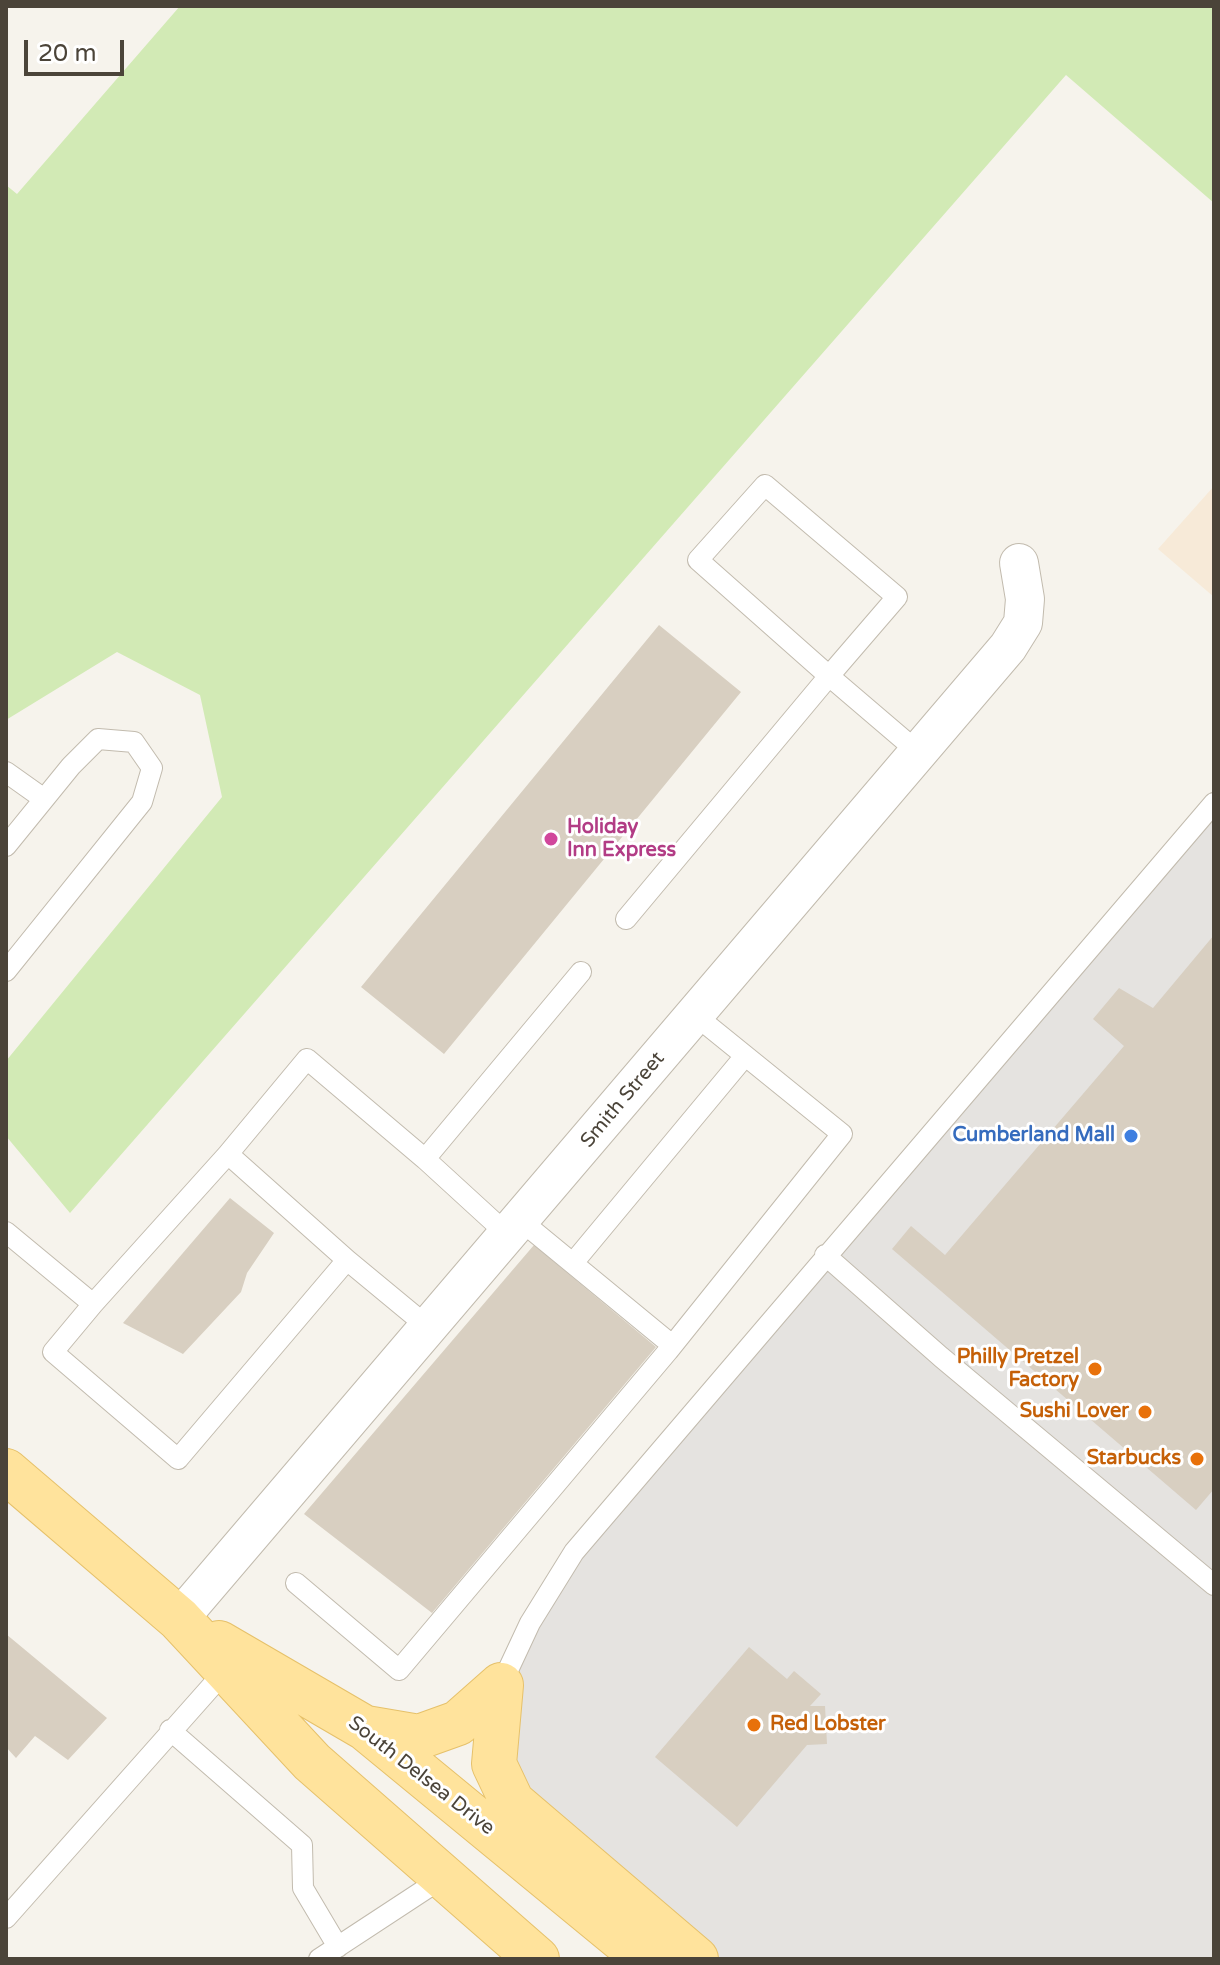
<!DOCTYPE html>
<style>
body{margin:0}
#map{position:relative;width:1220px;height:1965px;overflow:hidden;background:#f6f3ec;font-family:"Varela Round",sans-serif}
canvas{display:block}
.frame{position:absolute;inset:0;border:8px solid #4b4439;pointer-events:none}
.scale{position:absolute;left:24px;top:40px;width:100px;height:36px;box-sizing:border-box;border:4px solid #4b4439;border-top:0;padding-left:10px;font-size:24px;line-height:28px;white-space:nowrap;color:#4b4439;-webkit-text-stroke:6px #fff;paint-order:stroke}
</style>
<div id="map">
<canvas width="1220" height="1965"></canvas>
<div class="frame"></div>
<div class="scale">20 m</div>
</div>
<script>
const ctx = document.querySelector('canvas').getContext('2d');
ctx.lineJoin = 'round';
function fillPath(path, color) { ctx.fillStyle = color; ctx.fill(path, 'evenodd'); }
const poly = rows => new Path2D(rows.map(r => 'M' + r).join(''));
function trace(path, color, width, dash) { ctx.strokeStyle = color; ctx.lineWidth = width; ctx.lineCap = dash ? 'butt' : 'round'; ctx.setLineDash(dash || []); ctx.stroke(path); }
function drawText(font, color, halo, rows, align = 'center') {
  ctx.font = font + ' "Varela Round",sans-serif'; ctx.lineWidth = 6; ctx.setLineDash([]); ctx.textBaseline = 'middle'; ctx.strokeStyle = halo; ctx.fillStyle = color; for (const [text, x, y, turn = 0] of rows) {
    ctx.save(); ctx.translate(x, y); ctx.rotate((+turn || 0) * Math.PI / 180); ctx.textAlign = isNaN(turn) ? turn : align; if (halo) ctx.strokeText(text, 0, 0); ctx.fillText(text, 0, 0); ctx.restore();
  }
}
fillPath(poly([
 [1214,486,1214,597,1158,549]
]), '#f7ead8');
fillPath(poly([
 [180,6,1214,6,1214,203,1066,75,70,1213,6,1136,6,1061,222,797,200,695,117,652,6,720,6,185,17,194]
]), '#d2eab5');
fillPath(poly([
 [1214,803,1214,1959,717,1959,494,1764,501,1685,574,1552]
]), '#e5e3e0');
fillPath(poly([
 [659,625,741,692,444,1054,361,987],
 [1214,935,1214,1489,1196,1510,892,1249,911,1226,945,1255,1124,1046,1093,1019,1119,988,1153,1008],
 [230,1198,274,1233,247,1273,241,1292,183,1354,123,1323],
 [534,1245,656,1347,432,1613,304,1514],
 [6,1634,107,1718,68,1760,35,1736,16,1758,6,1747],
 [749,1647,787,1679,794,1671,821,1694,810,1706,825,1706,827,1744,807,1745,737,1827,655,1757]
]), '#d8cfc1');
const lane = poly([
 [6,772,44,799],
 [6,846,71,766,98,739,134,742,152,768,142,802,6,971],
 [626,919,829,676,698,560,765,485,897,597,829,676,918,752],
 [425,1159,507,1234],
 [520,1220,672,1345],
 [6,1232,93,1304,53,1352,178,1459,347,1260,228,1154,307,1059,425,1159,581,972],
 [825,1255,941,1357,1214,1585],
 [347,1260,428,1327],
 [573,1263,745,1056],
 [93,1304,228,1154],
 [296,1583,399,1670,668,1351,842,1134,695,1015],
 [501,1685,530,1623,574,1552,1214,803],
 [170,1730,302,1845,303,1888,338,1947],
 [6,1918,226,1670],
 [319,1959,444,1877]
]);
const street = poly([
 [179,1619,1008,647,1023,623,1025,599,1019,563]
]);
const primary = poly([
 [6,1471,179,1619,312,1762,537,1959],
 [219,1643,365,1728,646,1959],
 [501,1685,494,1764,512,1802,696,1959],
 [366,1728,419,1737,458,1723,501,1685]
]);
trace(lane, '#c2bbae', 22);
trace(street, '#c2bbae', 40);
trace(primary, '#e6c16a', 46);
trace(lane, '#fff', 20);
trace(street, '#fff', 38);
trace(primary, '#ffe39c', 44);
for (const [x, y, r, color] of [
 [551,839,8,"#d1479c"],
 [1131,1136,8,"#3f7fe0"],
 [1095,1369,8,"#e8710a"],
 [1145,1412,8,"#e8710a"],
 [1197,1459,8,"#e8710a"],
 [754,1725,8,"#e8710a"]
]) { const dot = new Path2D(); dot.arc(x, y, r, 0, 2 * Math.PI); ctx.fillStyle = color; ctx.fill(dot); trace(dot, '#fff', 3); }
drawText('bold 20px', '#b23c85', '#fff', [
 ["Holiday",567,828],
 ["Inn Express",567,851]
], 'left');
drawText('20px', '#4b4439', '#fff', [
 ["Smith Street",623,1100,-50],
 ["South Delsea Drive",421,1776,38]
]);
drawText('bold 20px', '#366cbe', '#fff', [
 ["Cumberland Mall",1115,1136]
], 'right');
drawText('bold 20px', '#c56008', '#fff', [
 ["Philly Pretzel",1079,1358],
 ["Factory",1079,1381],
 ["Sushi Lover",1129,1412],
 ["Starbucks",1181,1459],
 ["Red Lobster",770,1725,"left"]
], 'right');
</script>
